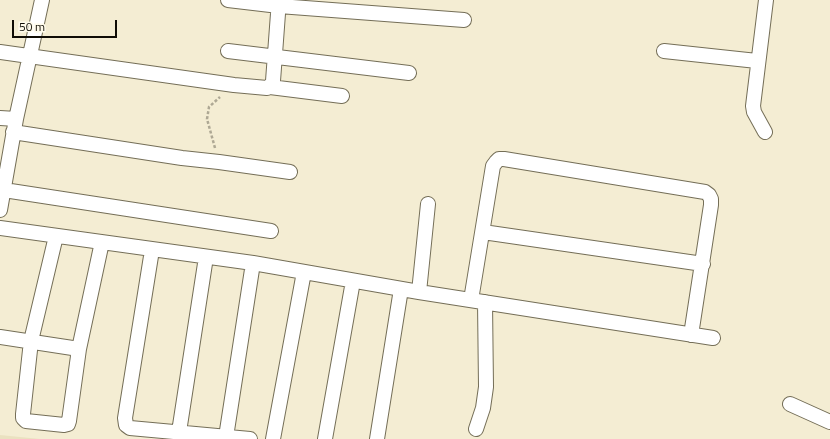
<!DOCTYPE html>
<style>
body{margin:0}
#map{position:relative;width:830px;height:439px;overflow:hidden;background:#f4edd3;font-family:"Titillium Web",sans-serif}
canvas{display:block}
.scale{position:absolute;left:12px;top:20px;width:105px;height:18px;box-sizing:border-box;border:2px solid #0f0c05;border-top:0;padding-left:5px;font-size:12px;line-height:14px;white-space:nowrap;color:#0f0c05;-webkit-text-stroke:3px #fffbeb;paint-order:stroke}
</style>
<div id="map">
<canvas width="830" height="439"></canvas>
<div class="scale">50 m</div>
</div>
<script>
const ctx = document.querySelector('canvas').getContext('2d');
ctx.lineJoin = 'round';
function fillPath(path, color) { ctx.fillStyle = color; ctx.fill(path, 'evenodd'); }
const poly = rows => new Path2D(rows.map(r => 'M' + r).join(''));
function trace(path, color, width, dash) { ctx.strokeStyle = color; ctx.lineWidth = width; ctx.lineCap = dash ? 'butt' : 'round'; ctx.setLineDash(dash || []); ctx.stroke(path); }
fillPath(poly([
 [0,435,40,439,0,439]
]), '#eae1c0');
const minor = poly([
 [228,0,279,6,464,20],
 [228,51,409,73],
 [664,51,757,61],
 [0,52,234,85,267,88,272,84,273,81,279,0],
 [270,87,342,96],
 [0,118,16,119],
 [13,132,182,158,219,162,290,172],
 [765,132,754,112,753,106,766,0],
 [4,190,271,231],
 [0,210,16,119,42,0],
 [0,228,253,263,419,292,713,338],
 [483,232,703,264],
 [56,236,31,341,23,414,23,418,26,421,64,425,68,424,69,421,79,349,102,242],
 [152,250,125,418,126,425,130,428,250,439],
 [419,292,428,204],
 [471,300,493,166,496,162,499,159,504,159,705,192,709,195,711,199,711,205,691,335],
 [0,337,79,349],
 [790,404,830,422],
 [476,429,483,408,486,387,485,302],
 [179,432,206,257],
 [226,437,253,263],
 [273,439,304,272],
 [325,439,353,281],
 [377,439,401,289]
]);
trace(minor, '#746e57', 16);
trace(poly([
 [215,148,207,119,209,107,220,97]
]), '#aea894', 2.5, [3, 2]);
trace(minor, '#fff', 14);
</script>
